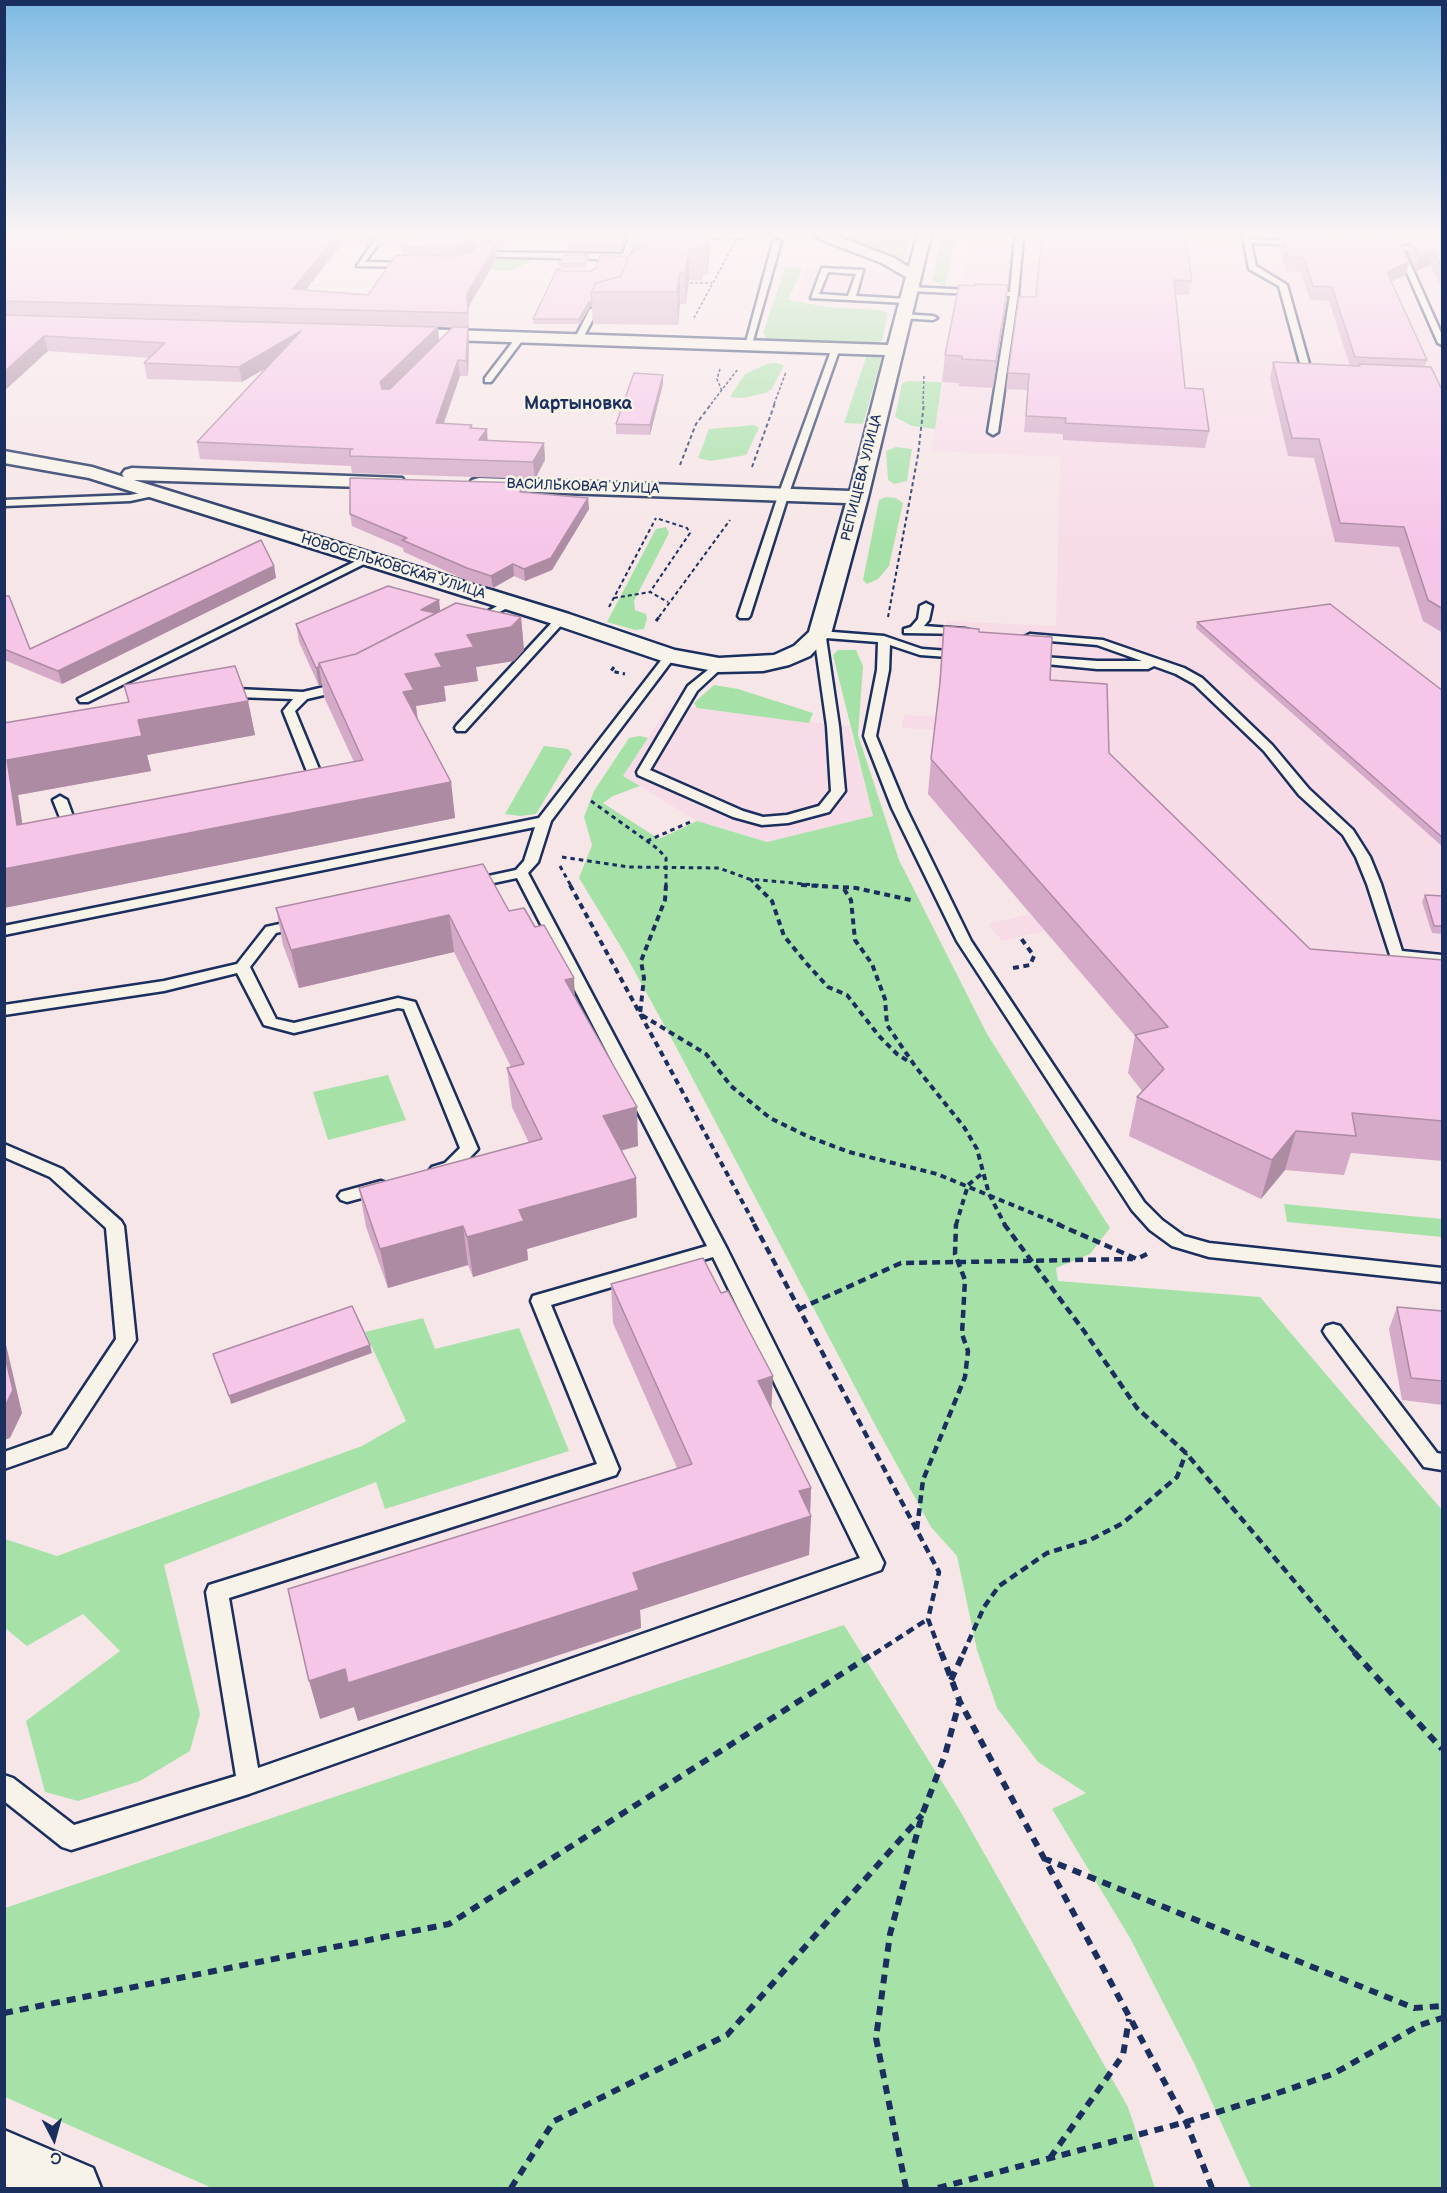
<!DOCTYPE html>
<meta charset="utf-8">
<style>
body{margin:0}
#map{position:relative;width:1447px;height:2193px;overflow:hidden;background:#f7e6e8;font-family:"Balsamiq Sans",sans-serif}
canvas{display:block}
.frame{position:absolute;inset:0;border:6px solid #1b2f5e;pointer-events:none}
.north{position:absolute;left:24px;top:2109px;width:60px;height:60px;-webkit-text-stroke:4px #f7f3e8;paint-order:stroke;rotate:174deg;font-size:16px;font-weight:700;line-height:24px;text-align:center;color:#1b2f5e}
.north::after{content:'';display:block;margin:auto;width:21px;height:27px;background:#1b2f5e;clip-path:polygon(50% 0,100% 100%,50% 72%,0 100%)}
</style>
<div id="map">
<canvas width="1447" height="2193"></canvas>
<div class="frame"></div>
<div class="north">С</div>
</div>
<script>
const ctx = document.querySelector('canvas').getContext('2d');
ctx.lineJoin = 'round';
function fillPath(path, color) { ctx.fillStyle = color; ctx.fill(path, 'evenodd'); }
const poly = rows => new Path2D(rows.map(r => 'M' + r).join(''));
function trace(path, color, width, dash) { ctx.strokeStyle = color; ctx.lineWidth = width; ctx.lineCap = dash ? 'butt' : 'round'; ctx.setLineDash(dash || []); ctx.stroke(path); }
function drawText(font, color, halo, rows, align = 'center') {
  ctx.font = font + ' "Balsamiq Sans",sans-serif'; ctx.lineWidth = 5; ctx.setLineDash([]); ctx.textBaseline = 'middle'; ctx.strokeStyle = halo; ctx.fillStyle = color; for (const [text, x, y, turn = 0] of rows) {
    ctx.save(); ctx.translate(x, y); ctx.rotate((+turn || 0) * Math.PI / 180); ctx.textAlign = isNaN(turn) ? turn : align; if (halo) ctx.strokeText(text, 0, 0); ctx.fillText(text, 0, 0); ctx.restore();
  }
}
fillPath(poly([
 [970,235,1442,235,1442,1161,1340,1152,1344,1175,1285,1170,1261,1199,1129,1136,1155,1107,1128,1073,1159,1065,1045,931,1002,941,988,924,1030,914,928,794,936,730,902,728,904,715,937,717,942,648,937,648,939,635,944,635,947,621,1056,626,1060,457,931,451,961,291],
 [809,267,901,272,892,305,793,300],
 [670,705,849,726,873,816,767,842,697,821,623,776]
]), '#f7dce8');
fillPath(poly([
 [833,235,903,235,909,240,904,259,900,260],
 [942,235,956,235,945,286,932,281],
 [493,257,534,258,533,261,509,271,495,271,485,260],
 [792,267,802,269,788,300,827,307,880,310,888,313,882,341,869,344,777,341,767,339,763,333,785,268],
 [867,354,878,356,881,360,863,424,844,423],
 [775,363,784,365,772,389,766,393,743,398,730,397,745,374,767,364],
 [908,381,942,382,935,429,912,426,895,417,902,383],
 [754,425,759,428,746,455,711,461,698,458,709,429],
 [896,447,912,449,907,481,894,484,888,480,886,451],
 [886,497,896,498,903,503,889,566,878,579,867,584,863,580,879,500],
 [666,527,669,533,634,601,635,610,646,614,647,618,644,629,635,630,607,622,656,529],
 [838,650,856,650,863,666,858,735,899,860,987,1034,1110,1228,1090,1254,1056,1268,1058,1281,1260,1297,1442,1510,1442,2188,1251,2188,1194,2063,1130,1938,1052,1809,1086,1793,1038,1762,997,1708,977,1650,957,1556,931,1527,874,1423,674,1043,624,952,579,878,592,845,584,817,594,791,629,738,640,736,648,738,623,776,640,786,613,796,603,803,659,839,697,821,767,842,873,816,833,655],
 [714,685,738,689,813,713,809,723,697,708,694,703],
 [544,746,568,749,572,754,536,814,520,816,505,814],
 [388,1075,406,1120,328,1140,313,1092],
 [1284,1204,1442,1219,1442,1237,1287,1222],
 [423,1318,435,1349,519,1328,569,1451,385,1509,376,1482,164,1565,200,1714,190,1751,140,1781,78,1801,45,1792,26,1721,120,1651,83,1614,27,1646,5,1628,5,1539,57,1556,362,1446,406,1421,365,1332],
 [844,1625,959,1809,1128,2107,1155,2188,212,2188,5,2097,5,1908]
]), '#a6e2a8');
const service = poly([
 [378,235,385,235,365,262,412,263,415,267,357,266,378,235],
 [629,235,637,235,630,255,638,256,638,260,474,256,470,254,474,252,623,254,629,235],
 [1243,235,1249,235,1250,239,1300,241,1304,243,1300,245,1251,243,1256,266,1287,285,1311,371,1322,372,1322,376,1307,377,1303,374,1279,286,1249,269,1243,235],
 [1019,236,1023,238,1018,294,998,432,993,435,988,432,1010,296,911,291,907,289,911,287,1010,292,1015,238,1019,236],
 [777,240,781,242,752,344,745,346,773,242,777,240],
 [1377,245,1442,247,1442,251,1404,250,1442,335,1442,345,1438,343,1397,250,1380,249,1377,245],
 [822,268,863,270,856,296,907,299,911,301,907,303,811,298,822,268],
 [828,272,856,274,848,296,819,294,828,272],
 [611,305,614,305,614,309,596,313,582,340,576,340,575,338,590,309,611,305],
 [903,314,933,316,937,318,933,320,900,318,899,316,903,314],
 [518,335,525,337,491,382,485,382,485,378,518,335],
 [836,346,840,348,789,493,750,616,748,618,740,618,738,616,779,493,832,348,836,346],
 [155,490,158,491,158,495,130,501,4,506,4,500,130,495,155,490],
 [366,556,371,559,370,561,88,702,80,702,78,699,366,556],
 [508,600,512,601,512,605,479,624,475,625,469,622,508,600],
 [926,603,932,606,929,620,924,626,965,629,969,630,969,634,904,633,904,629,911,627,918,619,920,606,926,603],
 [561,616,567,619,565,621,465,731,457,731,455,728,457,725,557,617,561,616],
 [820,631,884,636,922,649,962,652,968,655,962,658,920,655,890,645,889,670,876,736,906,808,971,941,1144,1202,1162,1220,1184,1236,1209,1243,1442,1268,1442,1282,1209,1257,1172,1246,1150,1230,1132,1210,957,941,892,808,864,736,877,670,878,642,826,638,839,726,845,791,829,812,788,823,762,825,733,817,638,775,637,772,688,686,719,661,725,665,697,691,650,770,743,811,763,817,787,815,819,806,831,791,827,726,814,634,820,631],
 [1030,634,1103,640,1184,668,1202,678,1272,745,1309,789,1353,830,1370,857,1381,884,1402,951,1442,955,1442,963,1391,958,1367,884,1356,857,1343,835,1299,795,1264,751,1194,684,1176,674,1154,666,1148,669,1097,669,1026,662,1026,658,1030,656,1097,661,1142,661,1097,645,1026,639,1024,637,1030,634],
 [670,652,676,656,674,658,551,821,538,862,528,873,727,1249,884,1563,881,1570,249,1794,71,1850,62,1847,4,1801,4,1775,13,1778,74,1825,236,1776,206,1592,209,1585,597,1464,531,1301,533,1296,707,1246,517,878,470,888,463,884,465,881,516,870,524,861,535,827,4,935,4,926,539,818,666,654,670,652],
 [713,1257,860,1558,258,1768,229,1598,616,1475,619,1469,551,1305,713,1257],
 [345,682,351,686,349,689,307,699,295,711,324,781,322,784,307,787,300,783,310,779,283,711,293,699,236,697,223,699,217,695,219,692,236,689,303,692,345,682],
 [60,796,67,800,75,822,83,823,85,826,83,829,65,830,53,800,60,796],
 [302,919,309,923,307,926,276,933,250,967,276,1019,294,1023,398,998,415,1002,478,1149,457,1171,438,1177,432,1175,429,1171,432,1167,445,1163,460,1148,404,1009,398,1008,294,1033,264,1025,237,973,164,991,4,1015,4,1005,164,981,237,964,266,927,302,919],
 [4,1144,62,1169,121,1221,124,1226,136,1340,66,1447,4,1469,4,1452,52,1435,116,1339,106,1228,50,1177,4,1157,4,1144],
 [381,1181,387,1183,390,1187,387,1191,347,1202,341,1200,338,1196,341,1192,381,1181],
 [1333,1324,1340,1326,1437,1453,1442,1454,1442,1470,1424,1467,1326,1336,1323,1331,1326,1326,1333,1324]
]);
const minor = poly([
 [815,235,834,235,892,257,909,267,917,235,931,235,868,497,831,634,810,656,789,665,763,671,719,672,662,661,553,624,89,478,4,463,4,451,92,467,124,477,122,474,125,470,132,468,402,478,405,482,402,486,395,488,134,480,569,614,675,650,719,658,774,655,794,646,809,632,846,503,479,490,472,488,469,484,472,480,479,478,850,491,885,355,393,338,385,333,393,328,888,345,906,277,882,263,817,238,815,235],
 [4,2130,93,2168,101,2188,4,2187,4,2130]
]);
trace(service, '#1b2f5e', 5);
trace(minor, '#1b2f5e', 5);
trace(poly([
 [707,239,754,239],
 [685,283,712,283],
 [694,318,736,240],
 [720,369,717,379,722,391],
 [711,404,738,369],
 [774,404,786,372],
 [923,404,924,375]
]), '#1b2f5e', 1.5, [3, 2]);
trace(poly([
 [680,465,696,424,712,403],
 [752,467,775,403],
 [659,519,687,528,690,533,650,592,668,602],
 [614,598,650,592],
 [609,607,656,518],
 [659,617,730,520],
 [888,617,918,455,924,403]
]), '#1b2f5e', 2, [4, 3]);
trace(poly([
 [656,621,660,616],
 [614,667,611,671,625,674],
 [591,801,658,849,666,858,666,886],
 [647,841,690,822],
 [562,857,629,867,719,868,749,879,826,886],
 [560,866,571,886],
 [750,879,757,886]
]), '#1b2f5e', 3, [4.5, 4]);
trace(poly([
 [570,885,755,1225],
 [666,885,665,900,641,961,644,978,640,1014,706,1054,731,1086,770,1118,809,1137,849,1152,937,1174,1061,1225],
 [756,885,772,901,784,936,807,964,828,987,847,995,879,1036,897,1054,911,1063],
 [801,885,856,888,915,901],
 [844,889,851,900,855,940,872,964,885,999,887,1025,915,1066,964,1127,977,1149,989,1194,1005,1225],
 [1013,968,1030,965,1034,956,1020,937],
 [956,1225,968,1185,984,1172]
]), '#1b2f5e', 4, [6, 4.5]);
trace(poly([
 [754,1224,939,1572,928,1619,941,1654],
 [1004,1224,1084,1331,1137,1408,1186,1453,1356,1654],
 [1057,1224,1137,1259,1147,1254],
 [799,1309,901,1263,1133,1259],
 [917,1529,923,1480,965,1377,968,1351,962,1334,965,1280,955,1254,956,1224],
 [874,1654,928,1619],
 [963,1654,984,1607,999,1586,1047,1553,1090,1540,1123,1523,1177,1477,1186,1453]
]), '#1b2f5e', 4.5, [8, 5]);
trace(poly([
 [941,1652,960,1702,1186,2122,1212,2188],
 [1354,1652,1442,1749],
 [951,1680,964,1652],
 [1043,1858,1414,2008,1442,2006],
 [4,2013,449,1924,876,1652],
 [1050,2158,1123,2055,1129,2019],
 [511,2188,554,2121,727,2035,922,1815],
 [906,2188,876,2038,890,1934,922,1815,945,1755,959,1703],
 [938,2188,1186,2122,1266,2097,1333,2074,1420,2025,1442,2018]
]), '#1b2f5e', 6, [9, 7]);
fillPath(service, '#f7f3e8');
fillPath(minor, '#f7f3e8');
fillPath(poly([
 [4,235,75,240,81,235,377,235,368,246,340,246,305,290,368,295,403,255,402,247,379,246,378,235,508,235,509,237,501,249,496,249,497,258,468,308,469,328,468,328,469,342,468,376,460,376,444,423,473,428,488,440,544,443,545,460,535,479,352,473,351,466,200,459,197,442,267,367,242,382,147,379,144,363,150,358,48,351,4,391],
 [438,327,452,327,439,340],
 [568,235,626,235,626,239,621,252,569,251],
 [632,235,710,235,710,248,707,275,703,275,703,281,689,280,686,304,680,304,678,325,593,324,592,306,590,307,580,324,533,324,533,319,563,271,591,271,628,257,633,253],
 [1276,235,1443,235,1443,290,1430,265,1416,271,1408,252,1410,244,1401,244,1409,262,1406,275,1392,282,1427,360,1425,367,1443,392,1443,633,1423,621,1399,547,1335,542,1314,458,1288,456,1270,379,1273,362,1350,366,1329,301,1310,300,1301,272,1286,271,1279,246,1281,238,1277,238],
 [1182,240,1192,281,1189,295,1175,295,1185,388,1209,431,1205,448,1063,440,1063,434,1024,432,1028,390,1006,389,1008,373,1036,297],
 [588,255,588,260,585,268,559,269,559,264],
 [1008,285,1005,311,993,388,959,386,959,383,942,382,945,355,975,286],
 [663,375,663,384,650,435,616,434,616,424],
 [525,483,526,493,588,498,589,509,552,570,525,581,514,576,493,588,468,581,404,552,403,548,352,526,350,514],
 [274,566,276,578,62,684,4,660,4,596,30,649],
 [439,600,440,611,521,617,524,650,514,661,476,667,478,681,444,686,446,701,416,706,418,720,451,782,455,818,4,908,4,723,248,701,255,735,147,755,151,771,18,795,22,824,354,762,324,697,322,685,319,686,299,642,296,624],
 [1197,622,1443,691,1443,847,1196,628],
 [943,631,979,632,1050,680,1109,753,1310,949,1443,960,1443,1161,1351,1153,1344,1175,1285,1170,1261,1199,1129,1136,1137,1097,1142,1091,1128,1073,1135,1036,928,794,931,759,938,700],
 [1425,895,1443,896,1443,934,1432,933,1422,902],
 [276,908,509,911,575,997,638,1146,621,1150,636,1178,637,1217,527,1249,528,1260,473,1277,468,1265,388,1288,366,1227,359,1188,529,1143,512,1107,507,1068,511,1067,454,952,299,988,283,945],
 [611,1284,772,1409,811,1488,810,1513,811,1516,809,1555,640,1610,641,1628,358,1721,354,1707,320,1719,677,1468,613,1323],
 [1397,1307,1443,1311,1443,1405,1402,1400,1389,1329]
]), '#d4aac8');
fillPath(poly([
 [337,235,339,235,340,246,295,304,293,289],
 [366,235,377,235,368,246],
 [474,235,475,249,466,259,456,262,454,248],
 [501,235,508,235,509,237,501,249],
 [621,235,626,235,626,239,621,252],
 [708,235,710,235,710,248,707,275,707,244],
 [496,244,497,258,468,308,469,328,467,294],
 [703,244,703,281,702,250],
 [689,249,689,280,686,304,685,273],
 [1433,251,1430,265,1416,271,1419,257],
 [1409,262,1406,275,1384,285,1387,272],
 [680,273,680,304,678,325,677,292],
 [1008,285,1005,311,993,388,996,361],
 [592,301,592,306,590,307,580,324,579,319,589,302],
 [438,327,439,342,382,397,380,382],
 [468,327,469,342,468,376,466,361],
 [301,331,304,346,242,382,239,367],
 [44,336,48,351,4,391,4,372],
 [458,360,460,376,438,439,436,423],
 [663,375,663,384,650,435,650,425],
 [487,429,488,445,479,440],
 [544,443,545,460,535,479,533,462],
 [525,483,526,495,520,492],
 [588,498,589,509,552,570,525,581,524,569],
 [513,564,514,576,493,588,491,576],
 [274,566,276,578,62,684,58,671],
 [439,600,442,631,421,610],
 [521,617,524,650,514,661,476,667,478,681,444,686,446,701,416,706,418,725,403,692,405,674,435,654,467,635],
 [319,667,322,685,319,686,316,668],
 [248,701,255,735,147,755,151,771,18,795,28,861,17,825,7,760,138,720],
 [451,782,455,818,4,908,4,869],
 [449,915,454,952,299,988,291,950],
 [574,978,576,1016,565,980],
 [637,1107,638,1146,605,1155,603,1116],
 [1296,1131,1285,1170,1261,1199,1272,1160],
 [636,1178,637,1217,527,1249,528,1260,473,1277,467,1237,519,1210],
 [463,1226,468,1265,388,1288,380,1249],
 [4,1336,22,1413,10,1438,4,1440],
 [370,1345,372,1353,231,1404,229,1396],
 [773,1376,771,1416,758,1381],
 [811,1488,810,1516,811,1516,809,1555,640,1610,641,1628,358,1721,354,1707,320,1719,309,1681,633,1573,799,1491]
]), '#ac8ba3');
const building = poly([
 [4,235,73,235,75,240,81,235,337,235,293,289,368,295,396,255,455,256,472,252,477,244,496,244,467,294,468,313,4,301,4,235],
 [411,235,501,235,500,236,474,235,464,245,454,248,402,247,411,235],
 [649,235,708,235,707,244,703,244,702,250,689,249,685,273,680,273,677,292,591,292,596,283,621,276,629,255,647,245,649,235],
 [1042,235,1182,235,1182,240,1186,240,1192,281,1174,280,1185,388,1203,389,1209,431,1065,423,1066,418,1026,416,1029,374,1008,373,1019,297,1036,297,1042,235],
 [1282,235,1318,235,1399,238,1409,262,1387,272,1427,360,1355,357,1332,287,1313,286,1304,258,1288,257,1282,235],
 [1411,239,1443,240,1443,269,1433,251,1419,257,1411,239],
 [564,255,588,255,585,263,559,264,564,255],
 [600,255,628,257,621,276,596,283,591,292,592,301,589,302,579,319,533,319,557,269,563,271,591,271,596,268,600,255],
 [975,284,1008,285,996,361,962,359,962,356,945,355,959,285,975,286,975,284],
 [4,315,438,327,380,382,382,389,390,389,453,327,468,327,466,361,458,360,436,423,472,425,470,428,487,429,479,440,544,443,533,462,350,456,350,450,353,449,197,442,301,331,239,367,144,363,165,343,44,336,4,372,4,315],
 [1273,362,1360,366,1359,364,1431,367,1443,392,1443,609,1428,600,1404,527,1340,523,1319,439,1292,438,1273,362],
 [634,373,663,375,650,425,616,424,634,373],
 [350,478,525,483,520,492,588,498,551,558,524,569,513,564,491,576,467,568,402,540,407,538,350,514,350,478],
 [261,540,274,566,58,671,4,649,4,596,9,596,30,649,261,540],
 [388,586,439,600,421,610,436,613,356,654,319,663,319,667,316,668,296,624,388,586],
 [456,603,521,617,511,627,467,635,474,647,435,654,442,667,405,674,414,690,403,692,451,782,4,869,4,723,129,702,124,685,235,666,248,701,138,720,142,736,7,760,17,825,363,760,319,663,356,654,456,603],
 [1330,604,1443,691,1443,838,1197,622,1330,604],
 [944,626,979,629,979,632,1052,637,1050,680,1107,684,1109,753,1310,949,1443,960,1443,1121,1352,1113,1356,1136,1296,1131,1272,1160,1137,1097,1164,1069,1135,1035,1168,1027,931,759,940,683,944,626],
 [483,864,509,911,524,908,535,927,544,925,574,978,565,980,637,1107,603,1116,636,1178,519,1210,524,1221,467,1237,463,1226,380,1249,359,1188,542,1139,507,1068,524,1064,449,915,291,950,276,908,483,864],
 [1425,895,1443,896,1443,926,1434,926,1425,895],
 [703,1258,721,1293,728,1291,773,1376,758,1381,811,1488,799,1491,811,1516,633,1573,639,1590,348,1683,345,1669,309,1681,288,1589,692,1464,611,1284,703,1258],
 [352,1306,370,1345,229,1396,213,1354,352,1306],
 [1397,1307,1443,1311,1443,1381,1411,1378,1397,1307],
 [4,1353,13,1390,4,1408,4,1353]
]);
fillPath(building, '#f6c6e9');
trace(building, '#ac8ba3', 1.5);
const sky = ctx.createLinearGradient(0, 0, 0, 542);
sky.addColorStop(0, '#7dbae3');
sky.addColorStop(0.43, '#fbf4f5');
sky.addColorStop(1, '#fbf4f500');
ctx.fillStyle = sky;
ctx.fillRect(0, 0, 1447, 542);
drawText('14px', '#1b2f5e', '#f7f3e8', [
 ["РЕПИЩЕВА УЛИЦА",862,478,-76],
 ["ВАСИЛЬКОВАЯ УЛИЦА",583,487,2],
 ["НОВОСЕЛЬКОВСКАЯ УЛИЦА",393,567,17]
]);
drawText('bold 18px', '#1b2f5e', '#f7f3e8', [
 ["Мартыновка",578,404]
]);
</script>
